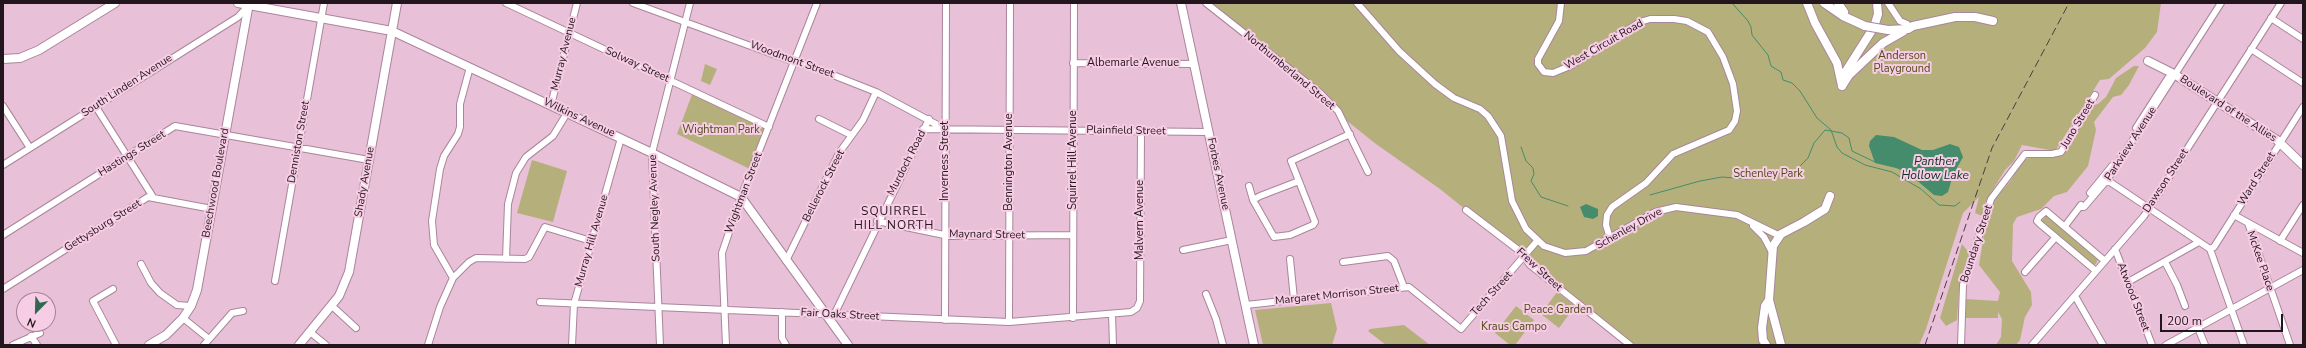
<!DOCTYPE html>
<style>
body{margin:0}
#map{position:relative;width:2306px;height:348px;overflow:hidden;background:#e8c0d7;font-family:"Nunito Sans",sans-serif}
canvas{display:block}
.frame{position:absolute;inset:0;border:4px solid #23151d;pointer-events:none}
.north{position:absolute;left:16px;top:292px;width:40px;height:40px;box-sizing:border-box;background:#f6cde4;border:1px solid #a28394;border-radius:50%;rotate:203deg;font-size:11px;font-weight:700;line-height:16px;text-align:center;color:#23151d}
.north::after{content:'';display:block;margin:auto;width:14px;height:18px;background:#30684f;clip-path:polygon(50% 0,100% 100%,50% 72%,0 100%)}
.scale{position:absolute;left:2160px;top:314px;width:123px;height:18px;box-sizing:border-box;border:2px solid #23151d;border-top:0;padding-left:5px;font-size:12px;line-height:14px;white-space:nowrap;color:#23151d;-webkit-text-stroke:3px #f6cde4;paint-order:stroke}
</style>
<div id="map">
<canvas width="2306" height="348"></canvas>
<div class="frame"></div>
<div class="north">N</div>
<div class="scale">200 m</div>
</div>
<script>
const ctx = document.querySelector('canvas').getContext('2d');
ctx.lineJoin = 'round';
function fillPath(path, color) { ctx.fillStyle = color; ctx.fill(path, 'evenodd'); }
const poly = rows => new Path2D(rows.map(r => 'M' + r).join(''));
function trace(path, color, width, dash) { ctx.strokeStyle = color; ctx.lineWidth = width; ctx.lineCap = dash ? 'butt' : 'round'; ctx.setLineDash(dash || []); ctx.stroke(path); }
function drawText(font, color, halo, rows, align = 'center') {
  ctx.font = font + ' "Nunito Sans",sans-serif'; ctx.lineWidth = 4; ctx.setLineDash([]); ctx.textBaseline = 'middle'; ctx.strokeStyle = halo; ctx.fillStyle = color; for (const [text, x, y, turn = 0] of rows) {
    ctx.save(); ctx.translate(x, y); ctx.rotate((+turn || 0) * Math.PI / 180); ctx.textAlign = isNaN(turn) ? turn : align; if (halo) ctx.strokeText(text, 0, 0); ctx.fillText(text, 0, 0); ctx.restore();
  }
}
fillPath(poly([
 [1206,3,2161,3,2157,32,2145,48,2109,79,2100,80,2055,151,2022,145,2014,161,2005,170,1986,201,1982,216,1975,213,1979,197,1963,213,1926,329,1919,345,1634,345,1440,189,1376,144,1337,113,1320,93],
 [705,64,717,69,710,85,701,81],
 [2134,66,2139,66,2129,85,2121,95,2113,97,2094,122,2096,130,2088,166,2067,192,2054,196,2041,209,2017,217,2013,224,2012,261,2031,292,2032,305,2025,317,2020,340,2016,345,1996,345,2001,337,2002,319,1998,312,1998,306,1998,318,1964,318,1965,299,1998,301,2000,292,1979,265,1987,215,1996,198,2011,180,2022,161,2033,156,2064,154,2091,106,2098,104,2106,97,2116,78],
 [693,92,769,127,752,170,677,134],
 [532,160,567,171,553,222,517,213],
 [2046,215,2098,259,2096,264,2092,265,2041,222],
 [1962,244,1971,255,1959,290,1957,320,1946,326,1940,318],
 [1557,292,1575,306,1559,328,1541,314],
 [1331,303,1337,329,1332,345,1263,345,1255,310],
 [1516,306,1534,320,1515,345,1510,345,1495,333],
 [1404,325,1430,345,1386,345,1368,331,1370,329]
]), '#b5b07b');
fillPath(poly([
 [1876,135,1894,137,1922,150,1933,150,1950,144,1959,147,1963,157,1953,175,1948,192,1942,196,1934,195,1908,173,1896,168,1875,163,1869,146,1870,141],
 [1586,204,1598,209,1598,216,1593,219,1584,217,1580,207]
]), '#448c6c');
trace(poly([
 [1732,3,1748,21,1751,27,1752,35,1768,55,1771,66,1781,72,1783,80,1792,83,1800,91,1817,118,1831,130,1837,147,1842,153,1865,165,1892,172,1921,189,1939,205,1955,206,1960,202],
 [1521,147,1526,161,1533,168,1534,174,1531,181,1541,197,1568,206],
 [1650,195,1700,181,1722,177,1748,179,1777,173,1781,174,1797,169,1808,158,1814,143,1825,130,1842,133,1849,138,1852,151,1875,162]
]), '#448c6c', 1);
const minor = poly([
 [506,3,769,127],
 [633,3,789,60,795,60,876,92,945,129],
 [1206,3,1320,93,1338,111,1368,172],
 [1357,3,1399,51,1435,84,1454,98,1480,109,1488,116,1501,136,1512,201,1526,229,1544,246,1565,253,1586,251,1655,212,1676,207,1737,215,1778,235],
 [1561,3,1559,21,1538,59,1538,64,1544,72,1553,73,1570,66,1640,22,1650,19,1674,19,1687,21,1708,32,1723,57,1733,84,1737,111,1735,121,1729,130,1673,154,1646,183,1612,207,1607,215,1606,225,1610,238],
 [1888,3,1900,21,1907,24],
 [2271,18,2303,39],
 [2251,49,2303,83],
 [1073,63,1193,64],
 [551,105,577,3],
 [3,106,30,148],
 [96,107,153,197],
 [819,119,851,135],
 [2136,128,2168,78,2174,74],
 [923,129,1208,132],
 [3,165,238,17,249,5],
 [2107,180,2210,249,2244,345],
 [1249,186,1253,200,1274,237,1290,235,1313,225,1315,222,1291,161,1350,134],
 [2090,193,2112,166],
 [1253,200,1260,196,1299,181],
 [2081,207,2084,207,2107,180,2221,3],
 [1466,210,1521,252,1530,265,1630,345],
 [2234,215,2303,253],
 [877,221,949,236,1073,235],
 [2248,223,2290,345],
 [1753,226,1764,237,1772,252],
 [2065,226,2081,205],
 [3,235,175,126,369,160],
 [2280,241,2303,205],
 [2115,249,2152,345],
 [2210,249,2214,247,2303,107],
 [1183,250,1232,240],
 [506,259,508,204,516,173,526,157,553,136,567,113],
 [1290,259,1294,299],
 [786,261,839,153,863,120,876,92],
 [1343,262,1388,256,1394,261,1404,287],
 [2165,262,2177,285,2185,306],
 [141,264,151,283,160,293,177,305,191,306],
 [2096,271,2040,224,2037,221,2039,217,2046,211,2105,261],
 [2025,272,2055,238],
 [453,278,434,245,432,221,440,169,444,156,458,134,460,127,460,104,470,67],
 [275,281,324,3],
 [2128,282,2199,242],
 [3,289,148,197,212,209],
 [113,289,93,301,116,345],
 [1206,294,1216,319,1223,345],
 [2075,296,2103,345],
 [540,302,1009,322,1131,312,1137,308,1140,301,1141,131],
 [1246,305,1409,287,1461,329,1537,241],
 [332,306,356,328],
 [782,312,782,338,786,345],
 [1112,314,1113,345],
 [834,315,929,119],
 [183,318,209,339],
 [1073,318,1074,3],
 [945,320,946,3],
 [1009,322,1010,3],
 [2198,328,2205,345],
 [310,332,326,345],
 [31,336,37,345],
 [13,345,40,333],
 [204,345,232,313,243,311],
 [428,345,440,307,453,278,469,262,476,258,525,259,529,257,545,227,591,241],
 [572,345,574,304,621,138],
 [660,345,652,153,690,3],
 [726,345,722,253,741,197,817,3],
 [1961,345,1963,285,1991,199,2025,154,2052,154,2061,152,2095,95],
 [2032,345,2144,216,2281,3],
 [2166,345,2303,270]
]);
const major = poly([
 [238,3,392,31,652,153,741,197,848,345],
 [1181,3,1254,345],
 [1807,3,1815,23,1837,63,1842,86],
 [1824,3,1843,16,1865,26],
 [1838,3,1844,12],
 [1888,30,1908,29,1913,26,1955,17,1975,17,1993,21],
 [3,59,20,58,39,50,115,3],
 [2148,61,2174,74,2277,140,2303,165],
 [1841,79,1874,27,1878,14,1877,3],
 [1842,86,1849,75,1883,43,1904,31],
 [149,345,166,335,183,318,191,306,197,290,249,3],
 [299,345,339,296,349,272,397,3],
 [1766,345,1763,340,1762,328,1765,306,1769,300],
 [1781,345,1769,300,1773,246,1781,234,1804,222,1825,209,1830,196]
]);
trace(minor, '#aa859b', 8);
trace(major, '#aa859b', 10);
trace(minor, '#fff', 6);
trace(major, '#fff', 8);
trace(poly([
 [1925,345,1992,148,2069,3]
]), '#4e3a46', 1, [8, 4]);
const majorBridge = poly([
 [1865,26,1888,30]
]);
trace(majorBridge, '#aa859b', 10, []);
trace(majorBridge, '#fff', 8);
drawText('11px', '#23151d', '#f6cde4', [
 ["West Circuit Road",1604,45,-30],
 ["Murray Avenue",564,54,-76],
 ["Woodmont Street",792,60,20],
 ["Albemarle Avenue",1133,63],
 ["Solway Street",637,65,25],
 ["Northumberland Street",1289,71,40],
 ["South Linden Avenue",127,86,-33],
 ["Boulevard of the Allies",2228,109,33],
 ["Wilkins Avenue",579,118,25],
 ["Juno Street",2078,124,-59],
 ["Plainfield Street",1126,131,1],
 ["Denniston Street",299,142,-80],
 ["Parkview Avenue",2131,144,-57],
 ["Hastings Street",132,154,-32],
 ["Squirrel Hill Avenue",1073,160,-90],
 ["Inverness Street",945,161,-90],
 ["Bennington Avenue",1009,162,-90],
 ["Murdoch Road",907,163,-63],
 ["Forbes Avenue",1218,174,78],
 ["Ward Street",2257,179,-58],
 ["Dawson Street",2166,181,-57],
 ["Shady Avenue",365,182,-80],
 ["Beechwood Boulevard",216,183,-80],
 ["Bellerock Street",824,186,-63],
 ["Wightman Street",744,193,-69],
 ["South Negley Avenue",655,208,-92],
 ["Malvern Avenue",1140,220,-90],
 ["Gettysburg Street",103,226,-32],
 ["Schenley Drive",1629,229,-29],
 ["Maynard Street",987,235,1],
 ["Murray Hill Avenue",592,241,-74],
 ["Boundary Street",1977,244,-72],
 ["McKee Place",2260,261,71],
 ["Frew Street",1539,270,43],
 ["Tech Street",1492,294,-48],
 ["Margaret Morrison Street",1337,295,-6],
 ["Atwood Street",2133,297,69],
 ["Fair Oaks Street",840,315,3]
]);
drawText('11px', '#514b17', '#f6cde4', [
 ["Anderson",1902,56],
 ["Playground",1902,69],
 ["Wightman Park",721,130],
 ["Schenley Park",1768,174],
 ["Peace Garden",1558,310],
 ["Kraus Campo",1514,327]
]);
drawText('italic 12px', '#0f3022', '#f6cde4', [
 ["Panther",1935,162],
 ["Hollow Lake",1935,176]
]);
ctx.letterSpacing = '1px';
drawText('12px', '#23151d', '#f6cde4', [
 ["SQUIRREL",894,212],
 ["HILL NORTH",894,226]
]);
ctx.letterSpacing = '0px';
</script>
